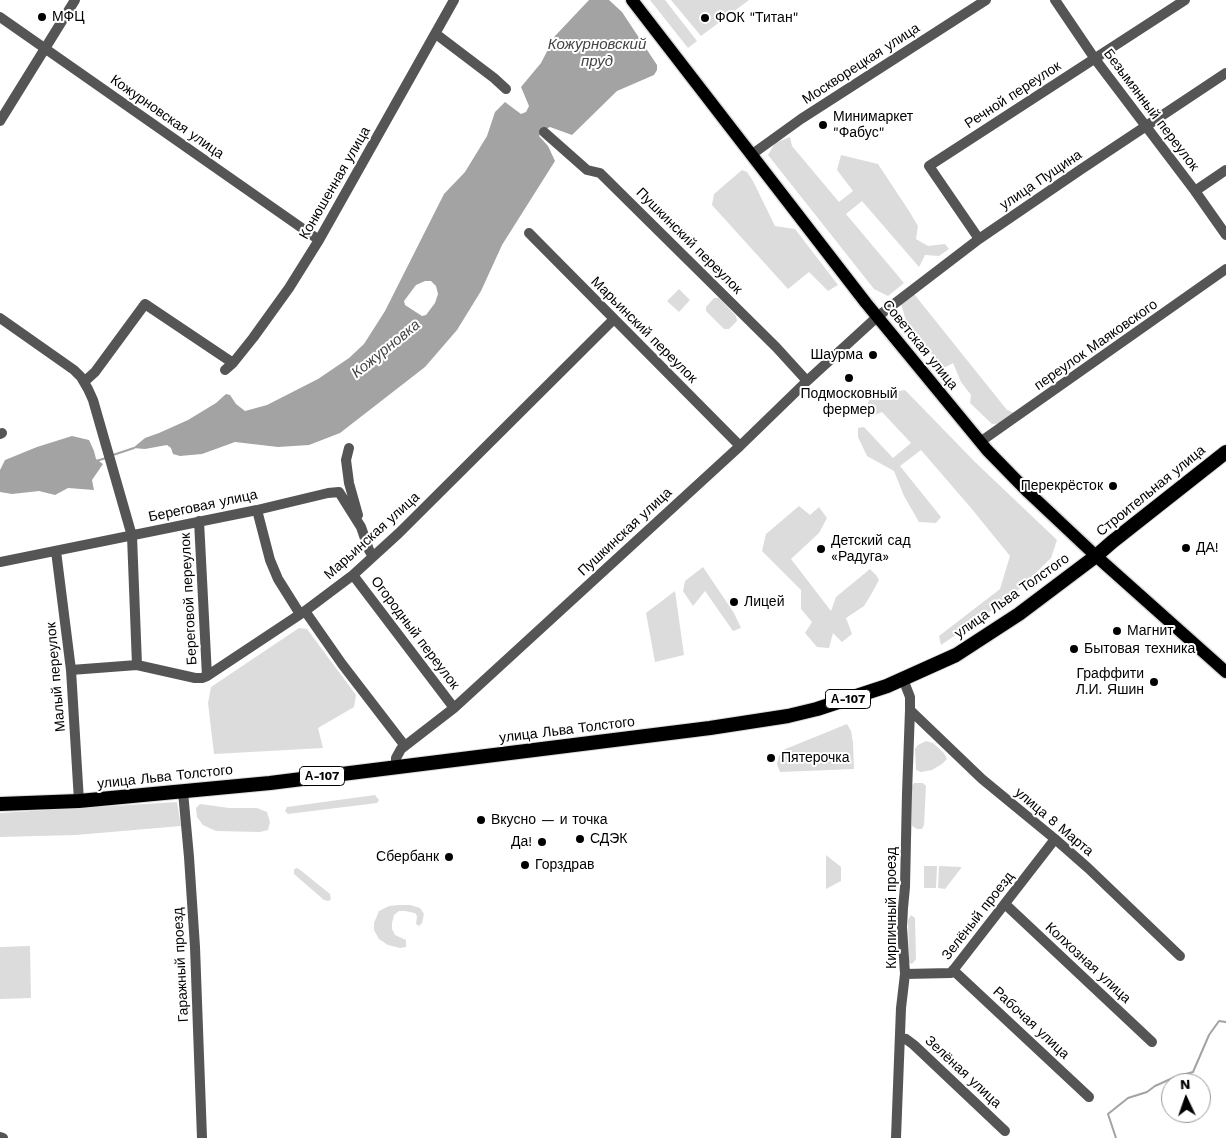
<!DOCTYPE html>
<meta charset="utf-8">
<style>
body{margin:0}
#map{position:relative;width:1226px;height:1138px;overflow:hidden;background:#fff;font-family:"Work Sans",sans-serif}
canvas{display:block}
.north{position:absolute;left:1161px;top:1073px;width:50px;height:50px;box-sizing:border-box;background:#fff;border:1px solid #999;border-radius:50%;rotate:357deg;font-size:14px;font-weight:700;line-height:20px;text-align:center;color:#000}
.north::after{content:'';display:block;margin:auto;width:18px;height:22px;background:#000;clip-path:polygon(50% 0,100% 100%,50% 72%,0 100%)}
</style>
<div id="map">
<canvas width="1226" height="1138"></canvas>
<div class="north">N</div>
</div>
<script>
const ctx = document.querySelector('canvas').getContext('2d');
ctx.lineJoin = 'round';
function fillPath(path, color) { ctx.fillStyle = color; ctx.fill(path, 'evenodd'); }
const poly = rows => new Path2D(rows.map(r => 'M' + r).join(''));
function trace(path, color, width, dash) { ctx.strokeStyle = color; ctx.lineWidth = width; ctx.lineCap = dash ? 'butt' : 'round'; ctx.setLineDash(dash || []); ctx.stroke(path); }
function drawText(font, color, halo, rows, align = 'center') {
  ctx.font = font + ' "Work Sans",sans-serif'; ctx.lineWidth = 4; ctx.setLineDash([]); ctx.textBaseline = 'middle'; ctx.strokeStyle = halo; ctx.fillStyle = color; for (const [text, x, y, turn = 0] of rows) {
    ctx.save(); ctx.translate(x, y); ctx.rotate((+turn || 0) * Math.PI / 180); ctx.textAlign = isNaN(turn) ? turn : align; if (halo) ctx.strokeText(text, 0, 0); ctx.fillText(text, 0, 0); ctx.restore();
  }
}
fillPath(poly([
 [650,0,665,0,697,41,688,48],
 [671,0,749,0,701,36],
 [790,137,792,146,839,202,853,191,837,170,841,155,878,164,909,211,918,226,916,239,928,246,945,244,949,249,939,256,925,255,919,267,862,201,846,214,904,283,888,296,874,289,768,155,775,143],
 [742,170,747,172,753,181,775,226,795,229,838,285,828,291,809,272,788,289,712,205,714,194],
 [679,289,690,300,679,312,667,301],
 [914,294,1007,410,1014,413,1006,423,992,424,970,403,971,395,961,382,953,363,944,368,908,327,901,304],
 [714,298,719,298,736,316,737,321,729,329,724,329,706,311,706,307],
 [905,390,975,462,1057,540,1051,558,1010,598,941,645,939,636,1000,589,1010,556,971,508,921,450,900,466,941,517,936,523,919,522,904,496,894,471,867,456,858,437,858,428,864,427,893,458,911,443,882,412,870,417,863,413,871,396],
 [799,506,810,515,819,507,827,518,819,533,791,559,831,611,836,597,870,569,876,575,879,580,872,593,864,606,846,618,852,634,842,642,833,633,829,648,817,647,805,633,812,622,801,609,801,590,762,551,766,534],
 [703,567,734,613,741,628,733,631,705,591,693,606,683,591,685,581],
 [675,591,684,655,655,662,646,613],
 [299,628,307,629,356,695,354,707,318,728,323,748,214,754,208,703,211,687],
 [847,724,851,731,853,743,854,769,780,772,777,764,779,756,783,750],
 [926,741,933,743,944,753,947,759,942,764,932,770,921,772,916,770,915,749,918,745],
 [914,783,923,783,926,786,924,825,922,829,917,829,912,826,912,786],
 [375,795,379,800,377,803,288,814,285,811,287,807],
 [177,802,181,826,76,835,0,837,0,813],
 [200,804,229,808,257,808,267,812,270,822,268,830,260,832,216,831,203,825,197,817,196,808],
 [826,855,841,867,841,881,826,889],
 [924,866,937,866,936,888,924,888],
 [939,866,962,867,945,889,938,888],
 [296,868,299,869,330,894,331,899,329,901,324,900,294,874,294,870],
 [399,905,410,905,420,908,424,914,422,923,419,926,416,924,417,916,415,913,405,911,399,911,394,915,392,923,392,929,395,935,406,940,406,947,400,948,388,945,379,939,374,930,374,923,379,911,389,906],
 [911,915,915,918,916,959,913,963,911,964,909,962,908,920],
 [30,946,31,998,0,999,0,947]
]), '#dcdcdc');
fillPath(poly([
 [589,0,609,0,622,12,657,65,657,70,654,75,617,91,572,135,550,127,543,130,539,136,548,146,555,161,502,245,481,291,457,330,425,367,340,433,309,445,278,447,235,442,202,454,180,456,173,454,171,448,167,445,145,449,133,448,145,438,159,433,188,420,216,403,226,394,230,395,236,404,245,411,267,405,318,379,349,358,364,344,385,311,444,194,465,172,487,136,495,112,505,102,521,114,526,112,529,106,521,87,541,63,555,36],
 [425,281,431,281,436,286,438,294,435,303,426,315,422,316,405,305,404,301,416,285],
 [72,436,89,440,94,451,96,459,103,464,92,480,94,490,68,488,55,495,39,491,12,494,0,492,0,470,5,460,37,447]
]), '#a3a3a3');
trace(poly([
 [113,455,134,448],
 [96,461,106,458],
 [1116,1138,1108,1114,1128,1098,1147,1092,1155,1086,1175,1077,1193,1072,1209,1035,1219,1021,1226,1022]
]), '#a3a3a3', 2);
const major = poly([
 [632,0,866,303,987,450,1028,492,1096,556,1226,672]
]);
const highway = poly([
 [0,804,79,801,270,783,710,728,788,716,817,709,887,686,956,655,1019,614,1096,556,1112,542,1226,452]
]);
trace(major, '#dbdbdb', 15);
trace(highway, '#dbdbdb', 16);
trace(poly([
 [1055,0,1095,59,1195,191,1226,235],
 [0,17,319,240],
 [436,34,494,78,506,89],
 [0,121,75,0],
 [544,132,587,170,600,173,776,347,807,381],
 [751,155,801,119,986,0],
 [1195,191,1226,170],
 [529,233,740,446],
 [979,239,929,166,1185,0],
 [0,318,74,370,81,377,88,389,93,400,132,536,137,665],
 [225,370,233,363,253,338,289,288,319,240,454,0],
 [84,382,95,372,145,304,233,363],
 [0,434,2,433],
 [980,442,1226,269],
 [349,448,346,460,349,483,358,515],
 [257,510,270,560,278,579,300,614],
 [199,521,207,676],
 [56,551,71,670,79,801],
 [0,562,257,510,328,493,339,492,361,527,369,550,373,557],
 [353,575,454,708],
 [305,611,342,664,405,746],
 [71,670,137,665,195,678,202,678,207,676,305,611,353,575,399,533,614,319],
 [910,710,982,779,1055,839,1088,868,1180,956],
 [396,767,396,758,401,749,454,708,740,446,807,381,877,317,979,239,1080,170,1226,73],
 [183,792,189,857,195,947,202,1138],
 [1005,904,1152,1042],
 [953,970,1089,1097],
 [905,974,951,973,1055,839],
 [900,1038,906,1039,914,1045,1005,1131],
 [0,1137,3,1138],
 [896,1138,901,1008,905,974,902,927,903,908,905,887,907,793,910,710,910,697,903,679]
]), '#555', 10);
trace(major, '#000', 12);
trace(highway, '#000', 14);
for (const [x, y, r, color] of [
 [42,17,5,"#000"],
 [705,18,5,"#000"],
 [823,125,5,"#000"],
 [873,355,5,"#000"],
 [849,378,5,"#000"],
 [1113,486,5,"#000"],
 [1186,548,5,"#000"],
 [821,549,5,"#000"],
 [734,602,5,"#000"],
 [1117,631,5,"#000"],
 [1074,649,5,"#000"],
 [1154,682,5,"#000"],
 [771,758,5,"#000"],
 [481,820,5,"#000"],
 [580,839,5,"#000"],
 [542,842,5,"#000"],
 [449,857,5,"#000"],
 [525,865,5,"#000"]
]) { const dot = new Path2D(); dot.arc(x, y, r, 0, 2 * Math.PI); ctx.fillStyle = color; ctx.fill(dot); trace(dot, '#fff', 2); }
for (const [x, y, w] of [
 [848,699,45],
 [322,776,45]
]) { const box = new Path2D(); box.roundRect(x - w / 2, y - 9.5, w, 19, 4); ctx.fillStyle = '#fff'; ctx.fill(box); trace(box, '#000', 1); }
drawText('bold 12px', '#000', null, [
 ["А-107",848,699],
 ["А-107",322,776]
]);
drawText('14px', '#000', '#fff', [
 ["МФЦ",52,17],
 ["ФОК \"Титан\"",715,18],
 ["Минимаркет",833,117],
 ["\"Фабус\"",833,133],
 ["Шаурма",863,355,"right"],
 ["Подмосковный",849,394,"center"],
 ["фермер",849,410,"center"],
 ["Перекрёсток",1103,486,"right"],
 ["Детский сад",831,541],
 ["«Радуга»",831,557],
 ["ДА!",1196,548],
 ["Лицей",744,602],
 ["Магнит",1127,631],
 ["Бытовая техника",1084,649],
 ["Граффити",1144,674,"right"],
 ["Л.И. Яшин",1144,690,"right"],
 ["Пятерочка",781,758],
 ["Вкусно — и точка",491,820],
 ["СДЭК",590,839],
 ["Да!",532,842,"right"],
 ["Сбербанк",439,857,"right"],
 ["Горздрав",535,865]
], 'left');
drawText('14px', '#000', '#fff', [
 ["Москворецкая улица",861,64,-33],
 ["Речной переулок",1013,95,-33],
 ["Безымянный переулок",1151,110,53],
 ["Кожурновская улица",167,117,35],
 ["улица Пущина",1041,180,-34],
 ["Конюшенная улица",335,183,-60],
 ["Пушкинский переулок",689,241,45],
 ["Марьинский переулок",644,330,45],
 ["Советская улица",920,345,51],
 ["переулок Маяковского",1096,345,-35],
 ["Строительная улица",1151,491,-39],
 ["Береговая улица",203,506,-12],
 ["Пушкинская улица",625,532,-43],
 ["Марьинская улица",372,536,-42],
 ["улица Льва Толстого",1012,596,-35],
 ["Береговой переулок",189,599,-93],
 ["Огородный переулок",415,633,53],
 ["Малый переулок",56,677,-95],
 ["улица Льва Толстого",567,730,-7],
 ["улица Льва Толстого",165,777,-6],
 ["улица 8 Марта",1054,822,40],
 ["Кирпичный проезд",892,908,-90],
 ["Зелёный проезд",978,916,-52],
 ["Колхозная улица",1088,963,43],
 ["Гаражный проезд",181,965,-93],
 ["Рабочая улица",1031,1023,43],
 ["Зелёная улица",963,1072,43]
]);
drawText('italic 15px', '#444', '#fff', [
 ["Кожурновский",597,45],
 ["пруд",597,62],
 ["Кожурновка",386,349,-39]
]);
</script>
